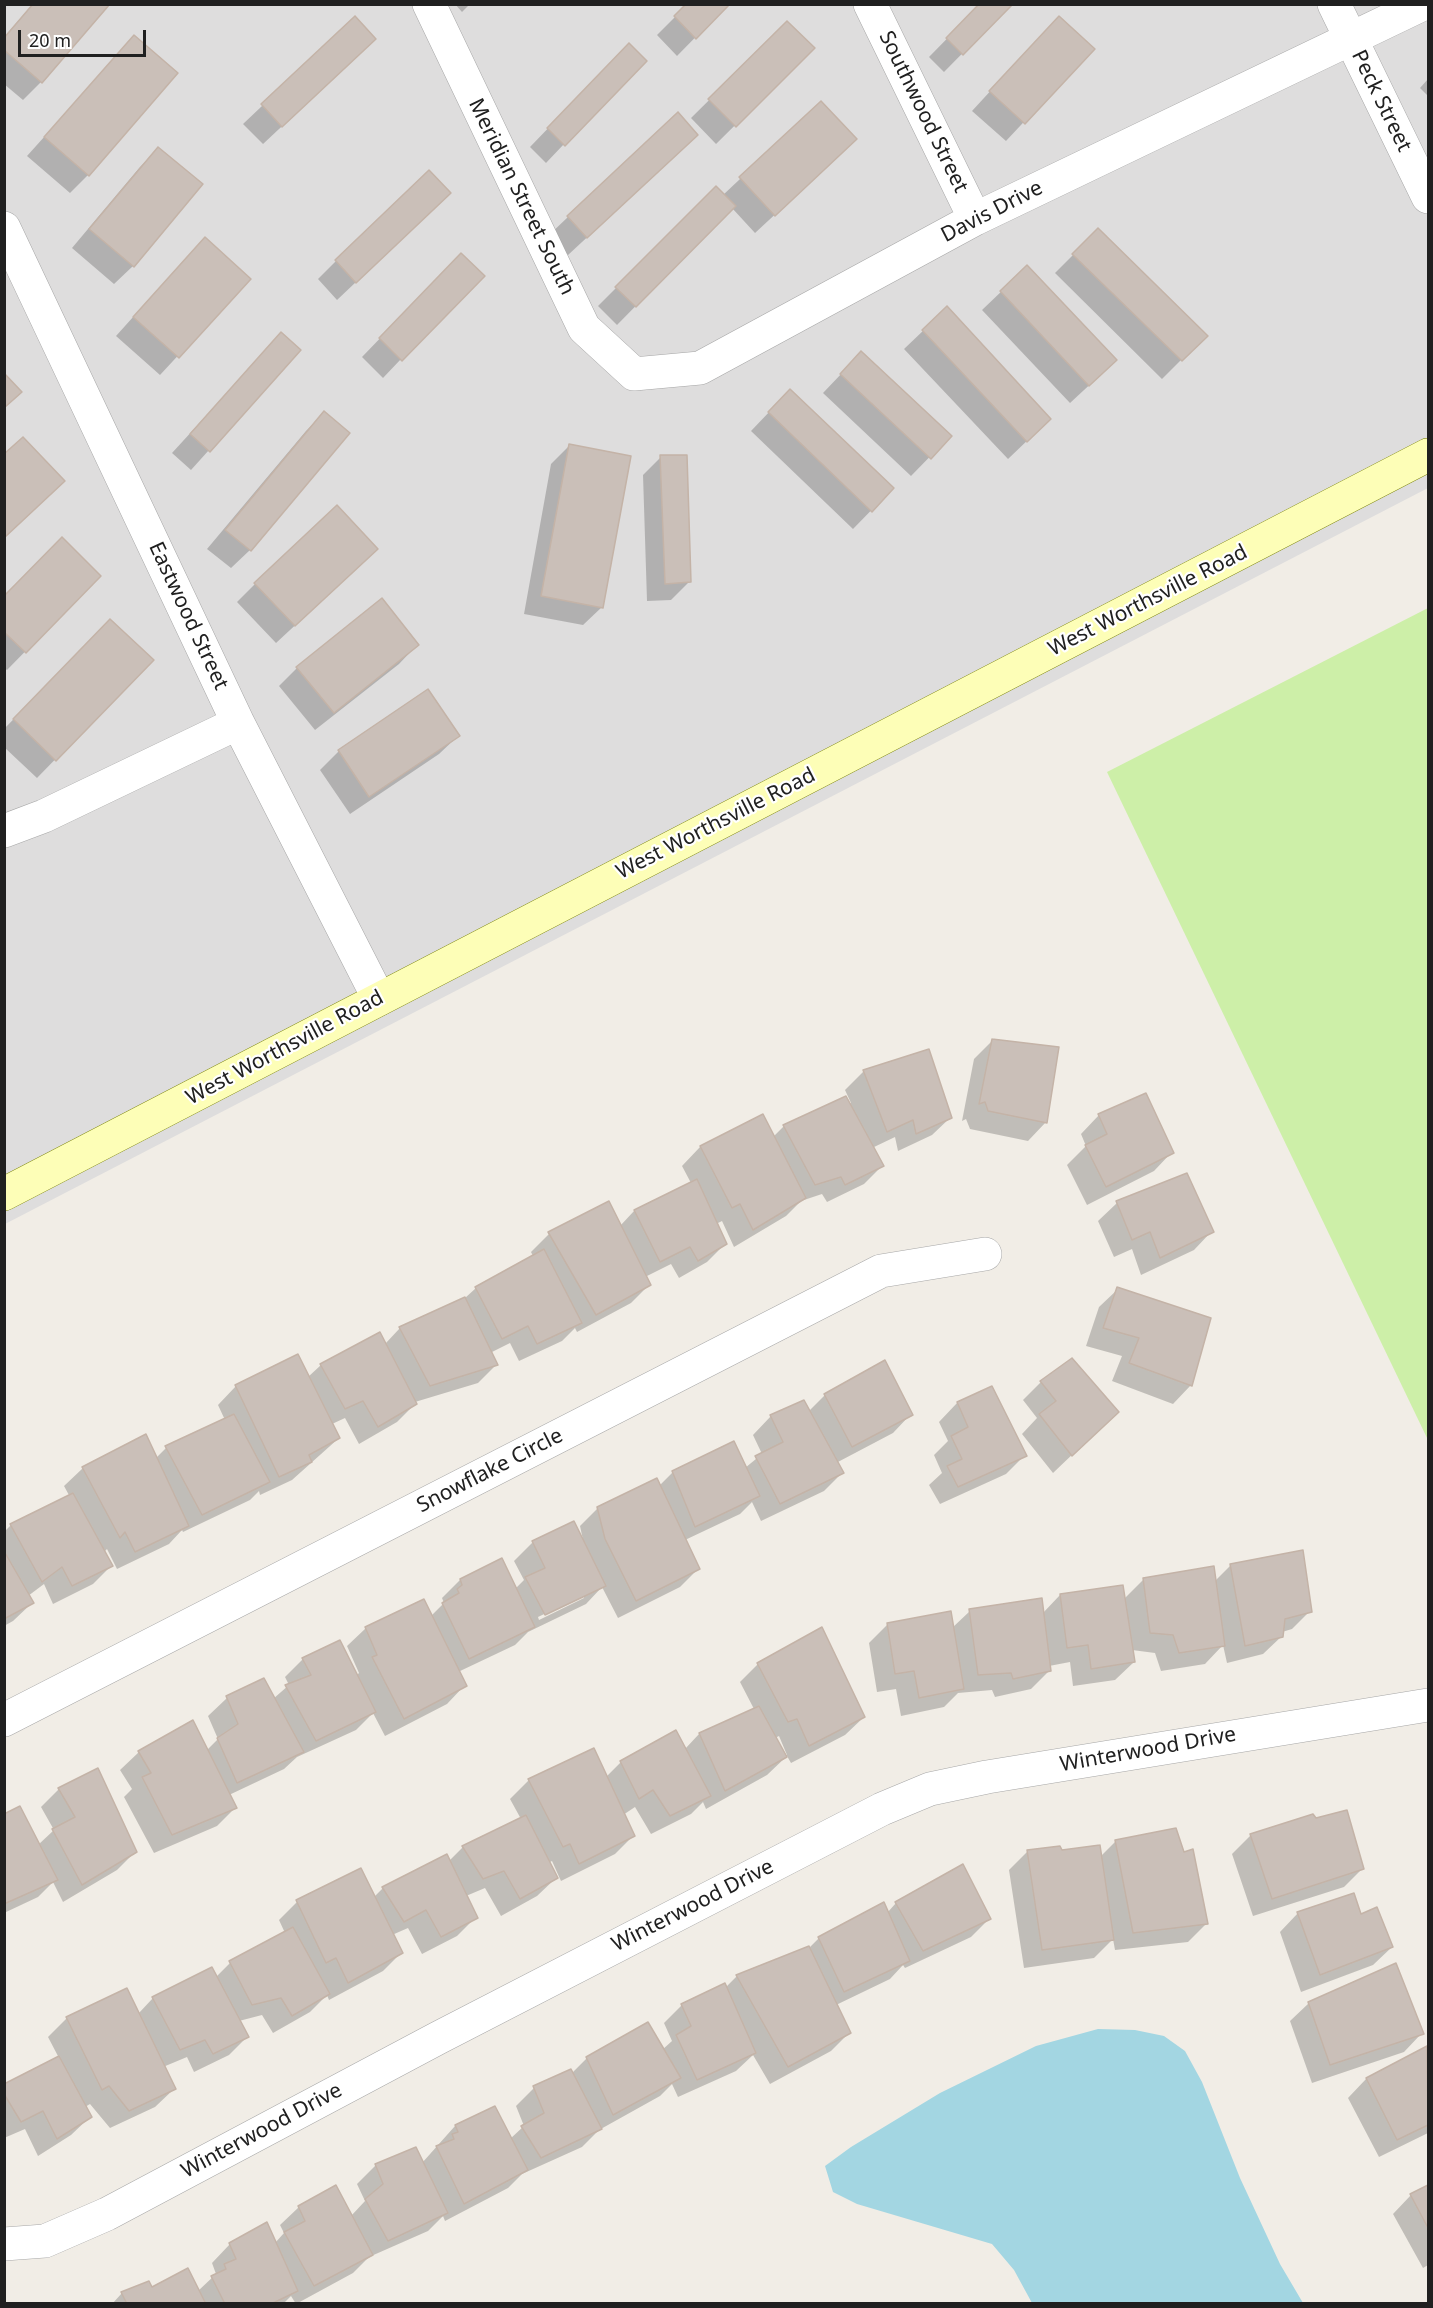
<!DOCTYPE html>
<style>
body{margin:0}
#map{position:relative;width:1433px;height:2308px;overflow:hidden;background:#f1ede6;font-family:"Noto Sans",sans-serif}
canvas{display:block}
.frame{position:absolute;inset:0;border:6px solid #202020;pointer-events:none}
.scale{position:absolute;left:18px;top:30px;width:128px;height:27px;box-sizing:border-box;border:3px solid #202020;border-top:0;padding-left:8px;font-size:18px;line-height:21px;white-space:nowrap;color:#202020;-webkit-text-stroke:4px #fff;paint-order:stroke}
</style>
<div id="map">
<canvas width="1433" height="2308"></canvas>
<div class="frame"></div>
<div class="scale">20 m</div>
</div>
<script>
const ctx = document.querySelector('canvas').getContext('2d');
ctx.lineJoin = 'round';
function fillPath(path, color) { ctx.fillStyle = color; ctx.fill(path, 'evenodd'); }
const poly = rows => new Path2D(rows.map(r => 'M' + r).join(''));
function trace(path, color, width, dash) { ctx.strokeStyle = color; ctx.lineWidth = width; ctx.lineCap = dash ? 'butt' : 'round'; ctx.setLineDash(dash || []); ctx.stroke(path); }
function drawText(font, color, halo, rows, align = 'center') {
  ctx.font = font + ' "Noto Sans",sans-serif'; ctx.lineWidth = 4.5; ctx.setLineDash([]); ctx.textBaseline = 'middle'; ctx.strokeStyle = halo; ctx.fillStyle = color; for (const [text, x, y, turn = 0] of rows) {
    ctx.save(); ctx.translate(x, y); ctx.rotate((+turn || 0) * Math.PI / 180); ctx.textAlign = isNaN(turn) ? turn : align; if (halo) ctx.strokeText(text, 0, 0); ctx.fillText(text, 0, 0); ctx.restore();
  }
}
fillPath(poly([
 [5,5,1428,5,1428,488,5,1224]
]), '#dedddd');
fillPath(poly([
 [1428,608,1428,1440,1107,772]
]), '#cdefa8');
fillPath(poly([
 [1098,2029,1135,2030,1164,2036,1185,2051,1202,2082,1240,2178,1280,2264,1303,2303,1032,2303,1014,2270,992,2244,857,2204,833,2192,825,2166,851,2147,940,2093,1036,2046]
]), '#a3d6e2');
fillPath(poly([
 [33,4,41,82,23,100,4,84,4,37],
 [455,4,470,4,462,12],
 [688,4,728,4,677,56,657,35],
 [981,4,1011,4,944,72,929,57],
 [355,18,356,57,263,144,243,124],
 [787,23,813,48,716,144,691,118],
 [1041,36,1092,49,1006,141,972,111],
 [134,37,88,175,70,193,27,156],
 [611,63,564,144,546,163,530,147],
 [1428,79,1428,96,1420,88],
 [821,103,837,157,755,233,732,208,617,325,598,306,716,188,723,195],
 [158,149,133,266,114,284,72,248,140,167],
 [678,153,568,255,549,235,568,217],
 [431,211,337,300,318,279,336,261],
 [1098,230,1205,336,1162,379,1055,273],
 [187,257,249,279,160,375,116,336],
 [1027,267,1097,378,1070,403,982,310],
 [443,273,401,359,383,378,362,357],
 [947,308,1031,437,1008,459,904,349],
 [281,334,299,350,191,470,172,453],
 [843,372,950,436,911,476,823,393],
 [772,409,892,489,853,529,751,431],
 [324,413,250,550,231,568,207,549,306,431],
 [569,446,602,607,583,625,524,614,551,464],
 [661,457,689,582,671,600,647,601,643,475],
 [358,567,276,643,237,602,255,584],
 [99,576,7,670,4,668,4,597],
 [92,639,152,660,37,778,4,747,4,729],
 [417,645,399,664,315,730,279,686,297,668],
 [428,691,458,736,439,754,350,814,320,770,339,751],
 [992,1041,1046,1122,1028,1141,970,1129,966,1119,962,1121,974,1059],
 [864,1071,951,1117,932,1135,898,1151,895,1137,872,1148,882,1166,864,1184,827,1202,822,1194,801,1201,786,1216,734,1247,722,1221,716,1224,725,1244,707,1262,679,1278,671,1264,645,1277,649,1285,631,1303,577,1332,575,1328,562,1341,519,1361,510,1343,490,1353,496,1365,478,1383,415,1402,415,1404,397,1422,359,1444,345,1418,332,1424,339,1438,292,1480,260,1495,259,1491,250,1500,183,1532,182,1530,169,1544,117,1569,107,1549,104,1552,111,1566,93,1584,53,1604,44,1584,28,1596,32,1603,13,1621,4,1626,4,1532,11,1525,70,1497,64,1486,83,1468,145,1436,156,1458,166,1448,225,1420,218,1405,236,1386,308,1377,321,1365,385,1344,400,1328,465,1298,476,1288,533,1256,531,1252,549,1234,620,1226,634,1211,691,1183,682,1166,700,1147,762,1116,773,1137,784,1126,851,1103,845,1090],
 [1099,1115,1172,1152,1154,1171,1087,1205,1067,1165,1086,1146,1081,1134],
 [1117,1203,1212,1231,1194,1250,1141,1275,1132,1249,1114,1257,1098,1221],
 [1118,1289,1191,1385,1173,1404,1112,1381,1122,1356,1086,1346,1099,1307],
 [885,1362,911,1414,893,1433,836,1463,842,1473,824,1491,761,1521,752,1502,740,1514,685,1540,698,1569,680,1587,618,1618,602,1587,586,1604,528,1632,515,1645,458,1672,465,1685,447,1704,385,1736,373,1713,356,1730,297,1757,284,1769,229,1795,235,1808,217,1826,154,1853,124,1797,132,1789,120,1770,139,1752,207,1750,218,1739,208,1716,227,1698,273,1699,289,1685,285,1677,303,1659,356,1676,359,1673,347,1646,366,1628,431,1616,444,1603,442,1598,460,1580,515,1589,524,1580,514,1561,532,1543,573,1523,583,1540,580,1526,598,1508,659,1486,672,1473,733,1443,745,1468,762,1454,753,1435,771,1416,809,1411,825,1395],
 [584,1595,584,1598,539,1620,538,1617],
 [1041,1382,1098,1430,1053,1473,1022,1434,1037,1418,1023,1400],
 [991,1388,1025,1455,1006,1474,940,1504,929,1485,942,1473,934,1455,948,1441,939,1422,957,1403],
 [1231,1565,1310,1611,1292,1629,1282,1632,1282,1636,1263,1654,1227,1663,1223,1645,1205,1664,1161,1671,1155,1653,1132,1650,1134,1662,1115,1680,1073,1686,1070,1662,1049,1666,1049,1671,1031,1689,995,1697,992,1690,958,1693,944,1707,901,1716,896,1689,877,1692,869,1643,887,1625,952,1628,970,1611,1042,1614,1060,1595,1124,1599,1144,1579,1215,1581],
 [758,1664,864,1717,845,1735,791,1763,787,1756,767,1775,706,1809,703,1802,691,1814,651,1834,635,1807,623,1815,633,1836,615,1854,561,1881,552,1861,548,1863,556,1878,537,1896,501,1916,485,1888,466,1896,476,1917,457,1936,422,1954,408,1928,392,1935,401,1953,383,1971,329,2000,327,1995,310,2012,273,2033,262,2015,239,2021,247,2037,229,2055,194,2072,187,2057,163,2067,174,2089,155,2107,110,2128,90,2104,85,2107,90,2117,71,2135,38,2156,25,2129,4,2138,4,2085,59,2058,48,2037,66,2019,126,1990,138,2014,153,1998,216,1977,230,1963,285,1933,279,1920,297,1902,374,1897,383,1888,449,1861,463,1847,521,1819,510,1799,529,1780,593,1750,606,1777,621,1762,676,1732,685,1749,699,1734,754,1709,740,1682],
 [779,1736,787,1755,785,1756,775,1738],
 [59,1789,136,1851,117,1870,63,1902,53,1882,38,1897,4,1913,4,1815,38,1845,54,1830,41,1807],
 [1251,1835,1362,1869,1344,1887,1253,1916,1232,1854],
 [1116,1841,1206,1924,1188,1942,1115,1950,1113,1939,1094,1958,1024,1968,1009,1870,1027,1852,1100,1857],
 [896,1903,989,1919,971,1937,905,1968,903,1965,890,1979,836,2005,849,2033,831,2051,770,2084,753,2055,736,2071,678,2097,672,2084,660,2096,599,2130,582,2147,522,2174,508,2188,445,2221,443,2216,428,2231,369,2257,353,2273,296,2304,291,2296,283,2304,112,2304,122,2293,152,2289,198,2291,216,2274,212,2263,230,2244,275,2243,284,2233,280,2225,299,2207,351,2216,365,2201,357,2184,375,2166,415,2149,422,2163,455,2126,510,2139,524,2126,516,2106,534,2088,572,2073,587,2058,662,2050,672,2041,664,2023,682,2005,725,1988,737,1976,809,1948,819,1938,887,1913],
 [1298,1913,1360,1916,1392,1947,1373,1965,1301,1992,1280,1932],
 [1309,2003,1422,2033,1404,2052,1312,2083,1290,2021],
 [1427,2048,1428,2052,1428,2133,1379,2157,1348,2098,1366,2079],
 [1428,2187,1428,2265,1423,2268,1393,2214,1411,2195]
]), '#0003');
const building = poly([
 [33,4,110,4,42,83,4,50,4,38,33,4],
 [686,4,730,4,696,39,674,16,686,4],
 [979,4,1013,4,963,55,946,38,979,4],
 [355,16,376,39,282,127,261,104,355,16],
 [1059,16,1095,49,1025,124,989,91,1059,16],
 [787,21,815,48,736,127,708,99,787,21],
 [134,35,178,73,89,176,44,137,134,35],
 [629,43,647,61,565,146,547,128,629,43],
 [821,101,857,139,775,216,739,177,821,101],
 [678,112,698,135,587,238,567,216,678,112],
 [158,147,203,184,134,267,89,229,158,147],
 [429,170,451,193,356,283,335,260,429,170],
 [716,186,736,206,636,307,615,287,716,186],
 [1098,228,1208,336,1182,361,1072,254,1098,228],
 [205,237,251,279,179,358,133,317,205,237],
 [461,253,485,276,402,361,379,338,461,253],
 [1027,265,1117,360,1089,386,1000,291,1027,265],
 [947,306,1051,419,1027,442,922,330,947,306],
 [281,332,301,350,210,452,190,434,281,332],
 [861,351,952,436,931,459,840,374,861,351],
 [4,373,22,392,4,408,4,373],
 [790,389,894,488,872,512,768,412,790,389],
 [324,411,350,433,251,551,225,530,324,411],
 [23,437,65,481,4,538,4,454,23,437],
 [569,444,631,456,603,608,541,596,569,444],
 [660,455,687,455,691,582,665,584,660,455],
 [337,505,378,549,295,626,254,583,337,505],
 [62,537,101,576,26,653,4,632,4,596,62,537],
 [382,598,419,645,334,713,296,667,382,598],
 [110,619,154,660,56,761,13,719,110,619],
 [428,689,460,736,369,797,338,750,428,689],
 [992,1039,1059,1047,1047,1123,988,1111,985,1102,979,1104,992,1039],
 [929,1049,952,1118,916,1134,913,1120,887,1132,863,1070,929,1049],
 [1146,1093,1174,1153,1106,1187,1085,1145,1107,1134,1098,1114,1146,1093],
 [846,1096,884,1166,845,1185,841,1177,815,1185,783,1125,846,1096],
 [763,1114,806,1198,753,1230,740,1204,732,1208,700,1146,763,1114],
 [1187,1173,1214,1232,1160,1258,1150,1232,1132,1240,1116,1201,1187,1173],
 [697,1179,727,1244,698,1261,690,1247,660,1262,634,1210,697,1179],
 [609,1201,651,1285,596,1315,548,1232,609,1201],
 [544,1249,582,1323,537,1344,528,1326,502,1339,475,1287,544,1249],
 [1117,1287,1211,1318,1192,1386,1129,1363,1139,1338,1103,1328,1117,1287],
 [465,1297,498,1365,430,1386,399,1327,465,1297],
 [380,1332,417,1404,378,1427,363,1401,345,1409,320,1364,380,1332],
 [298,1354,340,1438,309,1455,312,1462,279,1477,235,1385,298,1354],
 [1072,1358,1119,1412,1072,1456,1039,1414,1056,1401,1040,1381,1072,1358],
 [885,1360,913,1415,852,1447,824,1394,885,1360],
 [992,1386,1027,1456,958,1487,947,1466,962,1459,951,1436,968,1427,957,1402,992,1386],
 [804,1400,844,1473,780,1504,755,1456,783,1442,770,1415,804,1400],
 [234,1414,270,1482,202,1515,165,1446,234,1414],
 [146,1434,189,1526,135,1552,125,1532,120,1538,82,1467,146,1434],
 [734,1441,760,1496,695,1527,672,1471,734,1441],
 [657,1478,700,1569,636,1601,605,1539,597,1507,657,1478],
 [73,1493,113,1566,72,1586,62,1567,42,1582,10,1524,73,1493],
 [574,1521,606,1586,545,1615,525,1577,545,1568,532,1541,574,1521],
 [1303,1550,1312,1612,1285,1619,1283,1637,1245,1646,1230,1564,1303,1550],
 [4,1551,34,1603,4,1619,4,1551],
 [502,1558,535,1627,469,1659,442,1603,459,1593,457,1589,462,1585,460,1579,502,1558],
 [1214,1566,1225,1646,1179,1653,1173,1635,1150,1633,1143,1578,1214,1566],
 [1123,1585,1135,1662,1091,1669,1088,1645,1067,1648,1060,1594,1123,1585],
 [1042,1598,1051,1671,1013,1679,1011,1673,978,1675,969,1609,1042,1598],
 [424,1599,467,1686,404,1719,372,1657,377,1655,365,1627,424,1599],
 [951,1611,964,1689,919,1698,914,1671,895,1674,887,1623,951,1611],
 [822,1627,865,1717,809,1746,797,1719,788,1722,757,1663,822,1627],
 [340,1640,376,1712,316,1741,285,1685,311,1675,302,1658,340,1640],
 [264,1678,304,1752,237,1783,217,1738,238,1724,226,1696,264,1678],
 [759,1706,787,1757,725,1791,699,1733,759,1706],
 [193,1720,237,1808,172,1835,142,1777,151,1773,138,1751,193,1720],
 [676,1730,711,1796,670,1816,653,1790,639,1799,620,1761,676,1730],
 [594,1748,635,1836,579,1864,570,1844,563,1847,528,1779,594,1748],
 [98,1768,137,1852,82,1885,52,1829,75,1817,58,1788,98,1768],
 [20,1806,58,1880,4,1904,4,1814,20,1806],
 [1347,1810,1364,1869,1272,1899,1250,1834,1313,1814,1316,1818,1347,1810],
 [526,1815,558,1878,520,1899,504,1871,483,1879,462,1846,526,1815],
 [1176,1828,1184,1852,1193,1849,1208,1924,1133,1933,1115,1840,1176,1828],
 [1100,1845,1114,1940,1042,1950,1027,1850,1060,1846,1062,1850,1100,1845],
 [447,1854,478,1918,441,1937,426,1910,404,1922,382,1887,447,1854],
 [963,1864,991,1919,923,1951,895,1902,963,1864],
 [361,1868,403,1953,348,1983,336,1958,326,1963,296,1900,361,1868],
 [1354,1893,1361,1914,1377,1907,1393,1947,1320,1975,1297,1912,1354,1893],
 [884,1902,910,1961,844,1992,818,1937,884,1902],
 [293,1927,330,1994,292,2016,281,1998,252,2005,229,1961,293,1927],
 [809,1946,851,2033,788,2067,736,1975,809,1946],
 [1396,1963,1424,2034,1330,2065,1308,2002,1396,1963],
 [212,1967,249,2037,213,2054,205,2040,180,2050,152,1997,212,1967],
 [725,1983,756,2053,697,2080,676,2035,691,2026,681,2004,725,1983],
 [127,1988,176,2089,129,2111,109,2086,102,2090,66,2017,127,1988],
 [648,2022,681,2078,613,2115,586,2057,648,2022],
 [1427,2046,1428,2125,1397,2140,1366,2078,1427,2046],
 [59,2056,92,2117,57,2139,43,2111,21,2122,4,2094,4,2084,59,2056],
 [571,2069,602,2129,541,2158,521,2126,544,2113,533,2086,571,2069],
 [495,2106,528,2170,464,2204,436,2146,454,2139,452,2134,458,2132,455,2125,495,2106],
 [416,2147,448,2213,388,2241,365,2199,383,2184,375,2164,416,2147],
 [336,2185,373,2255,314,2286,284,2232,305,2221,298,2206,336,2185],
 [1428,2185,1428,2228,1410,2194,1428,2185],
 [267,2222,298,2291,271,2304,225,2304,211,2276,226,2269,224,2264,236,2259,229,2243,267,2222],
 [188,2268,206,2304,127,2304,121,2292,149,2281,152,2287,188,2268],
 [633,2303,703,2303,703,2304,633,2303]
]);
fillPath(building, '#cabfb8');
trace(building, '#c4b3a7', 1.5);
const minor = poly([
 [429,4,584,328,634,374,700,368,975,219,1423,4],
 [870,4,975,219],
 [1334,4,1428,197],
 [4,228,238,723,379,999],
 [4,831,44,816,238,723],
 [4,1720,881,1271,985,1254],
 [4,2244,45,2241,107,2214,438,2038,882,1809,930,1789,987,1777,1428,1705]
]);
const secondary = poly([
 [4,1194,1428,455]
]);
trace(minor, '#a7a7a7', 34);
trace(secondary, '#757e00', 34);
trace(minor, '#fff', 33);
trace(secondary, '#fdfeb7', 33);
drawText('21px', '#202020', '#fff', [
 ["Peck Street",1381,101,64],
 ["Southwood Street",923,112,64],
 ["Meridian Street South",521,197,64],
 ["Davis Drive",992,212,-27],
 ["West Worthsville Road",1148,601,-27],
 ["Eastwood Street",188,616,65],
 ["West Worthsville Road",716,824,-27],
 ["West Worthsville Road",285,1048,-28],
 ["Snowflake Circle",490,1471,-27],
 ["Winterwood Drive",1148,1750,-10],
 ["Winterwood Drive",693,1906,-27],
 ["Winterwood Drive",262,2131,-28]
]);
</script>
